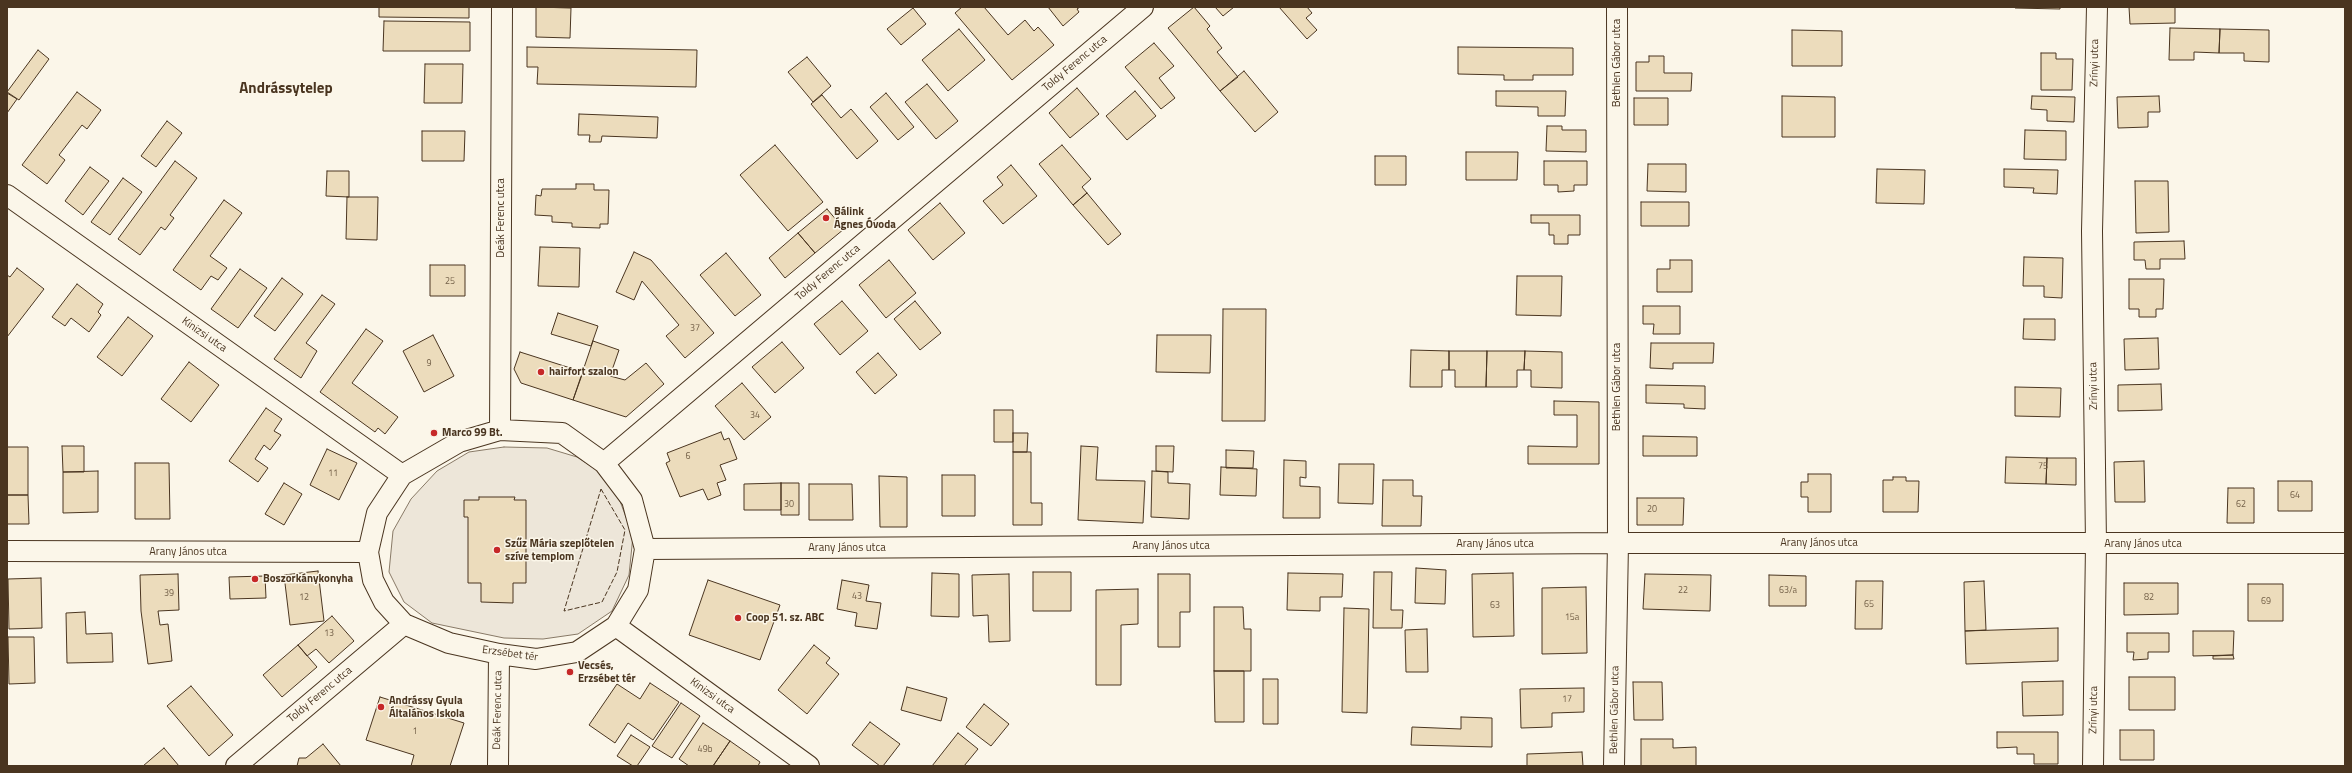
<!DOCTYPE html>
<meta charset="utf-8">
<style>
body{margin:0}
#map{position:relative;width:2352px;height:773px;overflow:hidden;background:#fbf6e9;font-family:"Titillium Web",sans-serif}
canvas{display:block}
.frame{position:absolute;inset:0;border:8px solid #4a3520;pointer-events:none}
</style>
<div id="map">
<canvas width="2352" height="773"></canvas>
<div class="frame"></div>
</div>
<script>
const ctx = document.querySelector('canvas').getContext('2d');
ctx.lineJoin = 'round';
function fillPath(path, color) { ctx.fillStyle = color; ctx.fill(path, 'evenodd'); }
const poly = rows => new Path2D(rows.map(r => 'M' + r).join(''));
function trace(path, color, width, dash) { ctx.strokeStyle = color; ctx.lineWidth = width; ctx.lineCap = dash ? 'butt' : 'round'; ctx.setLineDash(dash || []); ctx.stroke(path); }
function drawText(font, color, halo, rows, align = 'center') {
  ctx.font = font + ' "Titillium Web",sans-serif'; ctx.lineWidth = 3; ctx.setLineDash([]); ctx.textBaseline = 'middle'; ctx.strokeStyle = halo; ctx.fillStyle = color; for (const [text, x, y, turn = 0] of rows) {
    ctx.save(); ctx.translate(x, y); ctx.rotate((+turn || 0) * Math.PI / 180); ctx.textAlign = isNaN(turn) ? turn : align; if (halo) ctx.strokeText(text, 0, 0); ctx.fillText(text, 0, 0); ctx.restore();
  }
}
const green = poly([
 [504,447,547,448,577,457,606,476,620,501,633,536,629,575,612,611,578,634,543,639,504,638,432,623,404,602,389,572,393,531,411,499,437,471,469,452,504,447]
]);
fillPath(green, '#ede6d9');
trace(green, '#887966', 1);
const building = poly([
 [379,7,469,7,469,18,379,17,379,7],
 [536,7,571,8,570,38,536,37,536,7],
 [962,7,984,7,1008,35,1025,20,1034,31,1038,27,1054,45,1012,80,955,13,962,7],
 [1048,7,1080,7,1077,9,1079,12,1063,26,1048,7],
 [1194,7,1210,26,1207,29,1222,48,1217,52,1238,77,1220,91,1168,28,1194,7],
 [1215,7,1234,7,1223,16,1215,7],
 [1279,7,1307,7,1312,13,1306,18,1317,30,1307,39,1279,7],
 [2015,7,2060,7,2060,9,2015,8,2015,7],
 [2129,7,2175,7,2175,23,2130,24,2129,7],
 [913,8,926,24,901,45,887,29,913,8],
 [384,21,470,22,470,51,383,51,384,21],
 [2170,28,2220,29,2219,53,2194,52,2194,60,2169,60,2170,28],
 [959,29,985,60,948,91,922,60,959,29],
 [2220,29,2269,30,2269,62,2244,61,2244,53,2219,53,2220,29],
 [1792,30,1842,31,1842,66,1792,66,1792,30],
 [1154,43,1174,66,1159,78,1175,98,1161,109,1125,67,1154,43],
 [527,47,697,50,696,87,537,84,538,67,527,67,527,47],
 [1458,47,1573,48,1573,75,1533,75,1533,80,1504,80,1504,75,1458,74,1458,47],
 [38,50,49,59,19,100,7,92,38,50],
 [2041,53,2056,53,2056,59,2073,59,2072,90,2041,90,2041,53],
 [1649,56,1664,56,1664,73,1692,73,1691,91,1636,91,1636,62,1649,62,1649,56],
 [807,57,831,86,813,102,788,72,807,57],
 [425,64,463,64,462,103,424,103,425,64],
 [1244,71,1278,112,1255,132,1220,91,1244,71],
 [927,84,958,121,936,139,905,102,927,84],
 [1077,88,1099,114,1070,138,1049,113,1077,88],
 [1135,91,1156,116,1127,140,1106,116,1135,91],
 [1496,91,1566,91,1565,116,1538,116,1538,107,1496,106,1496,91],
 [77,92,101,110,87,129,82,125,59,155,65,160,47,184,22,165,77,92],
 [7,93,17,99,7,113,7,93],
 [886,93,914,127,898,140,870,107,886,93],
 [822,95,841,118,851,109,878,141,857,159,811,104,822,95],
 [1782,96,1835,97,1835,137,1782,137,1782,96],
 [2032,96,2075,97,2074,122,2047,121,2047,110,2031,109,2032,96],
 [2159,96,2160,112,2148,112,2148,127,2118,128,2117,97,2159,96],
 [1634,98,1668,98,1668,125,1634,125,1634,98],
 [579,114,658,117,657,138,602,136,601,142,589,142,590,135,578,135,579,114],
 [167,121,182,133,156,167,141,156,167,121],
 [1547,126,1562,126,1562,130,1586,130,1586,152,1546,151,1547,126],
 [2025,130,2066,131,2066,160,2024,159,2025,130],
 [422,131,465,131,464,161,422,161,422,131],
 [775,145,823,202,788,231,740,175,775,145],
 [1062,145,1091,179,1082,187,1087,193,1073,205,1039,164,1062,145],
 [1466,152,1518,152,1517,180,1466,180,1466,152],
 [1375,156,1406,156,1406,185,1375,185,1375,156],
 [175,161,197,178,170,215,174,218,165,230,161,227,140,255,118,239,175,161],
 [1544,161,1587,161,1587,185,1574,185,1574,191,1558,192,1558,185,1544,185,1544,161],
 [1648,164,1686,164,1686,192,1647,191,1648,164],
 [1011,165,1037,196,1003,224,983,201,1003,185,997,177,1011,165],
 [90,167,109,181,83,215,65,201,90,167],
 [1877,169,1925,170,1924,204,1876,203,1877,169],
 [2004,169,2058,170,2057,194,2033,193,2034,188,2004,187,2004,169],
 [327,171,349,171,349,197,326,196,327,171],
 [123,178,142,192,110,235,91,222,123,178],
 [2135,181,2168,181,2169,232,2136,233,2135,181],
 [576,184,594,184,594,190,609,190,608,224,600,224,600,228,572,227,572,223,552,222,552,216,535,215,536,195,541,196,542,189,576,189,576,184],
 [1087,193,1121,234,1108,245,1073,205,1087,193],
 [347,197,378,197,377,240,346,239,347,197],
 [224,200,242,213,210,256,227,268,218,280,211,276,201,290,173,270,224,200],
 [1641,202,1689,202,1689,226,1641,226,1641,202],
 [940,203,965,233,933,260,908,230,940,203],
 [827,209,844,229,815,253,798,233,827,209],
 [1531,215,1580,215,1580,235,1568,235,1568,244,1554,244,1554,235,1549,235,1549,223,1531,223,1531,215],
 [798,233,815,253,785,278,769,258,798,233],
 [2184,241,2185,259,2160,259,2160,269,2146,269,2145,260,2134,260,2134,242,2184,241],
 [540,247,580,248,579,287,538,286,540,247],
 [634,252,651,260,714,333,685,358,666,336,679,325,642,281,634,300,616,292,634,252],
 [726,253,761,295,735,316,700,275,726,253],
 [2024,257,2063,258,2062,298,2044,297,2044,286,2023,286,2024,257],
 [889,260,916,293,886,318,859,285,889,260],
 [1670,260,1692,260,1692,292,1657,292,1657,269,1670,269,1670,260],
 [430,265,465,265,465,296,430,296,430,265],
 [17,268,44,289,7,337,7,275,10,277,17,268],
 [240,269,267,288,238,328,211,309,240,269],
 [1517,276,1562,276,1561,316,1516,315,1517,276],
 [282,278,303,294,275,331,254,316,282,278],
 [2129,279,2164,279,2163,309,2156,309,2156,317,2139,317,2139,309,2129,309,2129,279],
 [77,284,103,304,98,312,101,315,89,332,71,318,65,326,52,317,77,284],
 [322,295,335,304,306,343,317,351,301,378,274,359,322,295],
 [842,301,868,331,840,355,814,324,842,301],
 [915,301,941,333,920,350,894,319,915,301],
 [1643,306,1680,306,1680,334,1653,334,1654,324,1643,324,1643,306],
 [1223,309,1266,309,1265,421,1222,421,1223,309],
 [558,313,598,326,591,346,551,334,558,313],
 [128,317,153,336,122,376,97,357,128,317],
 [2024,319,2055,319,2055,340,2023,339,2024,319],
 [366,329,383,341,352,383,398,417,385,434,378,428,375,432,320,392,366,329],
 [433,335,454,376,424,392,403,351,433,335],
 [1157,335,1211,335,1210,373,1156,372,1157,335],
 [2158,338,2159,369,2125,370,2124,339,2158,338],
 [593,341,619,350,610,376,625,380,646,363,664,384,626,417,573,400,593,341],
 [782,342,804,368,775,393,752,367,782,342],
 [1651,343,1714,343,1713,363,1673,363,1673,369,1650,368,1651,343],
 [1411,350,1449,351,1449,370,1442,370,1442,387,1410,387,1411,350],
 [1449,351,1487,351,1486,387,1455,387,1455,370,1449,370,1449,351],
 [1487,351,1525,351,1524,370,1517,370,1517,387,1486,387,1487,351],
 [1525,351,1562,352,1562,388,1531,387,1531,370,1524,370,1525,351],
 [520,352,583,372,573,400,521,383,514,369,520,352],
 [878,353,897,375,875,394,856,372,878,353],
 [189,362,219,385,191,422,161,399,189,362],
 [742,383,771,417,744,440,715,406,742,383],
 [2161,384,2162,410,2118,411,2118,385,2161,384],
 [1646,385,1705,386,1705,409,1684,408,1684,404,1646,403,1646,385],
 [2015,387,2061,388,2060,417,2015,416,2015,387],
 [1554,401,1599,402,1599,464,1528,464,1528,446,1577,447,1577,415,1554,415,1554,401],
 [266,408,282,419,274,431,281,435,270,450,264,445,255,459,268,468,258,482,229,461,266,408],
 [994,410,1013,410,1013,442,994,442,994,410],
 [721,432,724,440,729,438,737,459,720,465,726,480,717,483,721,495,708,500,703,489,680,497,666,463,670,461,667,453,721,432],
 [1013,433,1028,433,1027,452,1013,452,1013,433],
 [1643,436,1697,437,1697,456,1643,456,1643,436],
 [62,446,84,446,84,472,63,472,62,446],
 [1081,446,1098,447,1096,480,1145,481,1143,523,1078,520,1081,446],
 [1156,446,1174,446,1173,472,1156,471,1156,446],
 [7,447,28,447,28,495,7,495,7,447],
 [327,449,357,463,339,500,310,485,327,449],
 [1226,450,1254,451,1253,468,1226,468,1226,450],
 [1013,452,1031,452,1031,503,1042,503,1042,525,1013,525,1013,452],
 [2006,457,2047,458,2046,484,2005,483,2006,457],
 [2047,458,2076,458,2076,485,2046,484,2047,458],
 [1284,460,1306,461,1306,478,1300,477,1300,486,1320,487,1320,518,1283,518,1284,460],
 [2144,461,2145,502,2115,502,2114,462,2144,461],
 [135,463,169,463,170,519,135,519,135,463],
 [1339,464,1374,464,1373,504,1338,503,1339,464],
 [1221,467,1257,469,1256,496,1220,495,1221,467],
 [98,471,98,512,63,513,63,472,98,471],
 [1152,471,1168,472,1168,483,1190,484,1189,519,1151,517,1152,471],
 [1808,474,1831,474,1831,512,1808,512,1808,497,1801,497,1801,482,1808,482,1808,474],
 [942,475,975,475,975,516,942,516,942,475],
 [879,476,907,477,907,527,880,527,879,476],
 [1893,477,1906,477,1906,481,1919,481,1918,512,1883,512,1883,480,1893,480,1893,477],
 [1383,480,1413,480,1413,496,1422,496,1421,526,1382,526,1383,480],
 [2278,481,2312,481,2312,511,2278,511,2278,481],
 [284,483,302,494,284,525,265,514,284,483],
 [781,483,799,483,799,515,781,515,781,483],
 [781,483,781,510,744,510,744,484,781,483],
 [809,484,852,484,853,520,809,520,809,484],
 [2228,488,2254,488,2254,523,2227,523,2228,488],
 [7,495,28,495,29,524,7,524,7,495],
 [479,497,515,497,514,500,526,500,526,583,513,583,513,603,481,602,481,583,468,583,468,517,464,517,464,500,479,500,479,497],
 [1637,498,1684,498,1683,525,1637,525,1637,498],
 [1416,568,1446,570,1445,604,1415,603,1416,568],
 [318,571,324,621,290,625,284,575,318,571],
 [1033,572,1071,572,1071,611,1033,611,1033,572],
 [1374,572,1392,572,1391,610,1403,610,1402,628,1373,628,1374,572],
 [932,573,959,574,959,617,931,616,932,573],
 [1288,573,1343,574,1342,597,1320,597,1320,611,1287,610,1288,573],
 [1513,573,1514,636,1473,637,1472,574,1513,573],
 [178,574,179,610,158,611,160,625,168,624,172,661,148,664,141,611,140,575,178,574],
 [1009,574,1010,641,989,642,988,615,973,616,972,575,1009,574],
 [1158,574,1190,574,1190,612,1180,612,1180,647,1158,647,1158,574],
 [1645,574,1711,575,1710,611,1643,609,1645,574],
 [1769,575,1806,576,1806,606,1769,606,1769,575],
 [265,576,266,598,230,599,229,577,265,576],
 [41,578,42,628,9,629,8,579,41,578],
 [708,580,780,605,760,660,689,635,708,580],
 [842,580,869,585,866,601,881,603,877,629,855,626,857,613,837,609,842,580],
 [1856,581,1883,581,1882,629,1855,629,1856,581],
 [1984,581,1986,630,1965,631,1964,582,1984,581],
 [2124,583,2178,583,2178,614,2124,615,2124,583],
 [2248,584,2283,584,2283,621,2248,621,2248,584],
 [1586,587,1587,653,1542,654,1542,588,1586,587],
 [1138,589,1138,624,1121,625,1121,685,1096,685,1096,590,1138,589],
 [1214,607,1243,607,1244,629,1251,629,1251,671,1214,671,1214,607],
 [1344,608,1369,609,1367,713,1342,712,1344,608],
 [85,612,86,634,112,633,113,662,67,663,66,613,85,612],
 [332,616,354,641,329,663,316,649,307,656,298,645,332,616],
 [2058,628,2058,661,1966,664,1965,631,2058,628],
 [1427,629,1428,672,1406,672,1405,630,1427,629],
 [2193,631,2234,631,2233,655,2193,656,2193,631],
 [2127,633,2169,633,2169,652,2148,652,2148,659,2133,660,2134,652,2127,652,2127,633],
 [8,637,34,637,35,683,9,684,8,637],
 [298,645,317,667,282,697,263,675,298,645],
 [814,645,830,658,826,663,839,674,807,714,778,690,814,645],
 [2233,655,2234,659,2213,659,2213,656,2233,655],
 [1214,671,1244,671,1244,722,1215,722,1214,671],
 [2129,677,2175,677,2175,710,2129,710,2129,677],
 [1263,679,1278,679,1278,724,1263,724,1263,679],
 [2063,681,2063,715,2023,716,2022,682,2063,681],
 [1633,682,1662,682,1663,720,1634,720,1633,682],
 [650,683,679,702,653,740,628,723,615,743,589,725,617,684,640,699,650,683],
 [191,686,233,735,209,756,167,706,191,686],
 [907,687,947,698,941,721,901,710,907,687],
 [1584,688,1584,712,1552,713,1552,727,1521,728,1520,689,1584,688],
 [380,697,464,723,450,766,411,766,414,755,366,740,380,697],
 [681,703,700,716,672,758,652,746,681,703],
 [984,704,1009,724,991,746,966,727,984,704],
 [1461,717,1492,718,1492,747,1411,745,1412,727,1461,729,1461,717],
 [870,722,900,744,883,766,880,766,852,745,870,722],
 [703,723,730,741,713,766,689,766,679,759,703,723],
 [2120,730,2154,730,2154,760,2120,760,2120,730],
 [1997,732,2058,732,2058,764,2034,764,2034,754,2017,754,2017,747,1997,748,1997,732],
 [958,733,978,749,964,766,932,766,958,733],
 [631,735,650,747,637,766,633,766,617,756,631,735],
 [1641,739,1673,739,1673,748,1696,747,1696,766,1641,766,1641,739],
 [730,741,760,762,758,766,713,766,730,741],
 [323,744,341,766,297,766,299,758,306,758,323,744],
 [164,748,179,766,143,766,164,748],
 [1582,752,1583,766,1527,766,1527,754,1582,752]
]);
fillPath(building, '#ecdcbc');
trace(building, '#4a3520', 1);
const street = poly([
 [7,195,402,475],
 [500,430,562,433,604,463,632,500,645,549,638,590,616,626,577,652,536,659,499,654,449,643,404,624,384,602,373,580,368,552,377,513,402,475,459,442,500,430],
 [500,430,502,7],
 [604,463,1143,7],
 [645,549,1618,543,2345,543],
 [7,551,368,552],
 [616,626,809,766],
 [236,766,404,624],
 [498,766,499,654],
 [1614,766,1618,543,1617,7],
 [2093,766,2096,544,2092,231,2097,7]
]);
trace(street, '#4a3520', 22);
trace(street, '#fbf6e9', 20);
trace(poly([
 [601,489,625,530,617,572,602,602,564,611,601,489]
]), '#4a3520', 1, [5, 2]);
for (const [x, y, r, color] of [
 [826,218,4,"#c62828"],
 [541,372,4,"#c62828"],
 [434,433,4,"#c62828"],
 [497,550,4,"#c62828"],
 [255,579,4,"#c62828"],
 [738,618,4,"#c62828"],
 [570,672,4,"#c62828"],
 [381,707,4,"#c62828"]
]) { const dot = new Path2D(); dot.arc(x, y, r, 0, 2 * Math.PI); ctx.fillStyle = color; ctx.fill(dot); trace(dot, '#fbf6e9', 1.5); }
drawText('9px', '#725f47', null, [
 ["25",450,282],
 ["37",695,329],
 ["9",429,364],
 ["34",755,416],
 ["6",688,457],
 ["75",2043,467],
 ["11",333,474],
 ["64",2295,496],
 ["30",789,505],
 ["62",2241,505],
 ["20",1652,510],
 ["22",1683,591],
 ["63/a",1788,591],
 ["39",169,594],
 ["43",857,597],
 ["12",304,598],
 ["82",2149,598],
 ["69",2266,602],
 ["65",1869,605],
 ["63",1495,606],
 ["15a",1572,618],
 ["13",329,634],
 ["17",1567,700],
 ["1",415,732],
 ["49b",705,750]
]);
drawText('11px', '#4a3520', '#fbf6e9', [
 ["Bethlen Gábor utca",1617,63,-90],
 ["Zrínyi utca",2095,63,-89],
 ["Toldy Ferenc utca",1075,64,-40],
 ["Deák Ferenc utca",501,218,-90],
 ["Toldy Ferenc utca",828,273,-40],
 ["Kinizsi utca",204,335,35],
 ["Zrínyi utca",2094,386,-91],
 ["Bethlen Gábor utca",1617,387,-90],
 ["Arany János utca",1819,543],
 ["Arany János utca",1495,544],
 ["Arany János utca",2143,544],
 ["Arany János utca",1171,546],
 ["Arany János utca",847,548],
 ["Arany János utca",188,552],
 ["Erzsébet tér",510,654,8],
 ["Toldy Ferenc utca",320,695,-40],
 ["Kinizsi utca",712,696,36],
 ["Deák Ferenc utca",498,710,-89],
 ["Bethlen Gábor utca",1615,710,-89],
 ["Zrínyi utca",2094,710,-89]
]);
drawText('bold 11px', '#4a3520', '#fbf6e9', [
 ["Bálink",834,212],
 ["Ágnes Óvoda",834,225],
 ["hairfort szalon",549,372],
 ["Marco 99 Bt.",442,433],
 ["Szűz Mária szeplőtelen",505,544],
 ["szíve templom",505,557],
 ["Boszorkánykonyha",263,579],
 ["Coop 51. sz. ABC",746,618],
 ["Vecsés,",578,666],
 ["Erzsébet tér",578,679],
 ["Andrássy Gyula",389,701],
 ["Általános Iskola",389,714]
], 'left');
drawText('bold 15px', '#4a3520', '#fbf6e9', [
 ["Andrássytelep",286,89]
]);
</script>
